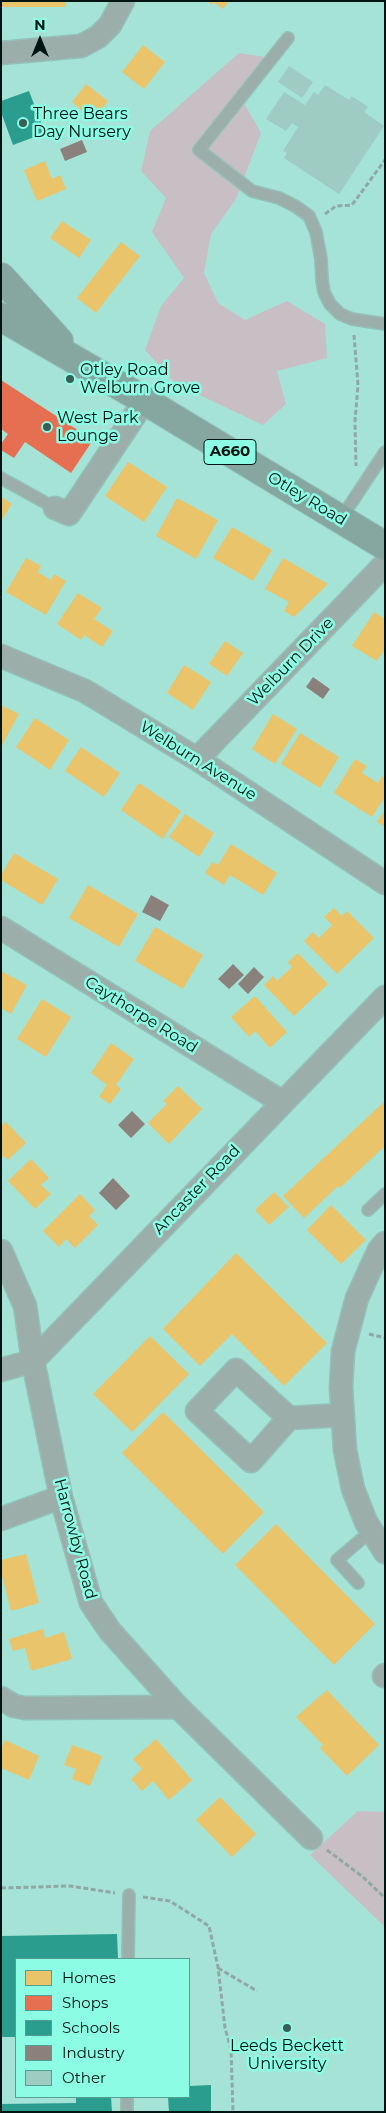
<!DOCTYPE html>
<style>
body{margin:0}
#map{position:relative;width:386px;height:2113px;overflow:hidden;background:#a5e3d6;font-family:Montserrat,sans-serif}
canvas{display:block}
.frame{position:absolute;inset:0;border:2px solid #001511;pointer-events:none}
.legend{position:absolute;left:15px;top:1958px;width:175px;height:140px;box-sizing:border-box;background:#8cfce5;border:1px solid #54a090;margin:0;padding:6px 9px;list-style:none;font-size:15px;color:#001511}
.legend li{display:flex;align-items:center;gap:10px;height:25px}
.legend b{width:25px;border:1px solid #54a090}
.north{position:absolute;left:15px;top:15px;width:50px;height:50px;-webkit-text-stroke:4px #8cfce5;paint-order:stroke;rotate:0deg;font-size:14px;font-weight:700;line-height:20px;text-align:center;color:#001511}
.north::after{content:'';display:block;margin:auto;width:18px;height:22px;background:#001511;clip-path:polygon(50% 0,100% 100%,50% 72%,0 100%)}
</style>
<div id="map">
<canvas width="386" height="2113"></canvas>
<div class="frame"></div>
<ul class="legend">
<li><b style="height:14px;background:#e9c46a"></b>Homes</li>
<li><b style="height:14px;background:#e76f51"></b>Shops</li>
<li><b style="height:14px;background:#2a9d8f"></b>Schools</li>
<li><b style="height:14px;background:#8a817c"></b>Industry</li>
<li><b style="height:14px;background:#9ecbc2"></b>Other</li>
</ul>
<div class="north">N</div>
</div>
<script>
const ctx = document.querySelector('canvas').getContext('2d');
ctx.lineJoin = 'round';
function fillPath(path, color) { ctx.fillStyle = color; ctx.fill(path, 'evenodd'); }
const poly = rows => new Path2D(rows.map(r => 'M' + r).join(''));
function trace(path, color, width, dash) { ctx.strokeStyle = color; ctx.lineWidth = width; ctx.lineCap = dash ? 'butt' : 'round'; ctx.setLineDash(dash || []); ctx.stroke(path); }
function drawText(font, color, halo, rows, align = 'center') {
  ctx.font = font + ' Montserrat,sans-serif'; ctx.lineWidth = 5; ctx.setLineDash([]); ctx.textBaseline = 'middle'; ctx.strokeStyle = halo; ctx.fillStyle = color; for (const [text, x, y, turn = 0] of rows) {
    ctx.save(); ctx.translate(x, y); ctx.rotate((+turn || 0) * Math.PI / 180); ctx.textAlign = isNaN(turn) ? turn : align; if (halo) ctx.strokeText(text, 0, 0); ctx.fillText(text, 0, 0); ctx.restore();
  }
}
fillPath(poly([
 [239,53,265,57,245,105,261,133,236,199,211,234,204,273,218,303,245,320,287,301,325,324,327,358,277,371,286,404,263,425,176,384,145,350,161,306,184,278,152,232,166,198,141,171,150,131],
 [358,1811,385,1812,385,1927,310,1855]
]), '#c8bfc4');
fillPath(poly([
 [1,1,66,1,66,7,1,7],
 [207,1,229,1,223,9,213,2,212,5],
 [143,45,165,62,144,89,122,72],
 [86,84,108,101,93,120,72,102],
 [45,161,52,179,60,175,66,189,37,201,24,170],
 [62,221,91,240,79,258,50,238],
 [121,242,140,256,96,313,77,298],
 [128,462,167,487,144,522,105,496],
 [1,497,12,504,1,521],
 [177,498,218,520,196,559,156,536],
 [232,527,272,550,253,581,213,558],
 [26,558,41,566,38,572,44,576,51,580,54,574,66,581,46,615,6,592],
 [283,558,328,584,294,617,284,611,289,602,265,589],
 [78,593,102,608,94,619,113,631,102,647,84,635,81,640,57,624],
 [374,612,385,619,385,649,377,661,352,646],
 [225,641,243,653,227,676,209,664],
 [184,665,211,682,193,710,167,693],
 [1,705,19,714,1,747],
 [273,714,297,729,275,764,252,749],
 [35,718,69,740,50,770,16,747],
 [300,733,339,757,320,788,281,764],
 [81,747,120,773,104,797,65,771],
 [355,759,367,766,362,773,378,783,382,776,385,778,385,797,372,817,334,793],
 [139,783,181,811,163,839,121,810],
 [385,810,385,827,377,822],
 [185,814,214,833,199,857,169,837],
 [231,844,277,873,263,895,230,875,224,885,205,873,212,862,218,865],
 [14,853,58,879,42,905,1,880,1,875],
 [88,885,138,914,119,947,69,918],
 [334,908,342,916,347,911,374,938,337,974,304,941,313,932,319,938,332,925,324,917],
 [155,927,203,955,183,989,135,961],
 [298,953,328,984,294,1016,264,985,273,976,277,981,292,967,288,962],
 [1,971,27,985,11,1014,1,1008],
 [255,996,287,1032,270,1048,255,1031,249,1037,231,1017],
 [42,999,71,1017,46,1057,17,1039],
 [111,1043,134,1059,116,1085,121,1089,110,1104,99,1097,107,1085,91,1073],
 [178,1086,202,1109,169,1144,148,1123,167,1104,163,1101],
 [385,1101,385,1146,340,1188,338,1186,304,1218,283,1196],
 [6,1122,26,1143,8,1160,4,1156,1,1158,1,1126],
 [31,1159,49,1178,41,1185,51,1194,35,1209,8,1181],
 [274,1192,289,1207,269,1225,255,1210],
 [80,1194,95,1210,89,1216,98,1225,75,1248,66,1239,59,1247,43,1231],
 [331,1205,366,1240,341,1264,307,1230],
 [236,1253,327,1343,284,1386,232,1334,200,1366,163,1329],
 [150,1336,189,1374,132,1432,93,1394],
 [163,1412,264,1512,223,1554,122,1453],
 [276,1524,375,1624,334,1665,235,1565],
 [26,1554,39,1603,11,1611,1,1572,1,1560],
 [43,1629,45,1638,64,1632,72,1659,31,1671,25,1648,13,1651,9,1639],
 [327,1690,379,1745,347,1776,320,1748,323,1745,296,1717],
 [156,1739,192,1780,169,1800,153,1781,142,1791,131,1779,142,1769,133,1759],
 [5,1740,39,1756,29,1780,1,1768,1,1748],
 [72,1745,102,1756,90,1786,72,1779,76,1769,64,1765],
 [220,1797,256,1834,232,1857,196,1820]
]), '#e9c46a');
fillPath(poly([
 [1,380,93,440,71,473,25,442,14,458,1,450,1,444,8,434,1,429]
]), '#e76f51');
fillPath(poly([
 [29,91,45,133,13,145,1,112,1,101],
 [117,1934,118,1959,16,1959,16,2037,1,2037,1,1936],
 [211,2085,211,2112,169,2112,168,2097,189,2097,189,2086],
 [76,2097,111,2097,112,2112,1,2112,1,2104,76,2103]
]), '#2a9d8f');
fillPath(poly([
 [82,140,87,152,65,161,60,149],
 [313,677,330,689,323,699,306,687],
 [151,895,169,905,160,921,142,912],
 [233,964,244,975,229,989,218,979],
 [254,967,264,977,248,994,238,984],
 [132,1111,145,1124,131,1138,118,1125],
 [113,1178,130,1196,116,1210,99,1193]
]), '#8a817c');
fillPath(poly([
 [289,66,313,82,302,98,278,82],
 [325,85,349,100,352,96,368,107,364,112,384,126,339,194,284,158,287,153,283,151,298,127,292,123,286,131,266,119,284,92,305,105,314,92,318,95]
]), '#9ecbc2');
const service = poly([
 [288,38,199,150,252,191,279,198,295,206,309,216,316,232,321,259,322,280,324,292,330,304,340,314,352,319,385,324],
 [1,478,55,508],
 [340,520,385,452],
 [368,1210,385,1194],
 [358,1583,337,1560,371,1531],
 [128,1959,129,1895],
 [127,2112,127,2097]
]);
const minor = poly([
 [1,53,81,46,98,37,110,25,123,1],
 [55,508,69,514,145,400],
 [1,656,85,691,197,759,385,883],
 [197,759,385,564],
 [1,928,282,1102],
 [385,1243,379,1250,357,1298,343,1351,341,1387,345,1450,353,1489,366,1522,385,1552],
 [1,1251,25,1306,33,1361,61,1497,91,1603,110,1631,178,1707,311,1838],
 [1,1370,33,1361,385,997],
 [289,1418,236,1370,197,1411,251,1461,289,1418,342,1415],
 [1,1519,61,1497],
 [384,1676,385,1675],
 [1,1698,14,1706,25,1708,178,1707]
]);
const trunk = poly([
 [1,277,59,341],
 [1,317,132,393,385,546]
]);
trace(service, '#93c1b8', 14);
trace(minor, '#93c1b8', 25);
trace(trunk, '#93c1b8', 30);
trace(poly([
 [325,214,336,206,352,205,385,160],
 [354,335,358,385,355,421,356,466],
 [369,1334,385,1338],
 [327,1850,363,1877,385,1898],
 [1,1888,70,1886,115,1893],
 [143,1897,170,1901,209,1926,218,1967,225,2028,231,2049,233,2112],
 [218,1968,257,1991]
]), '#90a8a3', 3, [5, 2.5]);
trace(service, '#9baeaa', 11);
trace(minor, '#9baeaa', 22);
trace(trunk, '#85a7a0', 28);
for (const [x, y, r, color] of [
 [23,123,5,"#3a5d56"],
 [70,379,5,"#3a5d56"],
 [47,427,5,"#3a5d56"],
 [287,2028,5,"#3a5d56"]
]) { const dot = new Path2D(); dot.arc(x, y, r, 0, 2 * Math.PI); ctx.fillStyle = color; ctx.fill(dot); trace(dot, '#8cfce5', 2); }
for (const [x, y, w] of [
 [230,452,52]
]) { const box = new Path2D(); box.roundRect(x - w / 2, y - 12.5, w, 25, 4); ctx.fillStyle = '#8cfce5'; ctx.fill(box); trace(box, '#001511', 1); }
drawText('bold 15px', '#001511', null, [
 ["A660",230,452]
]);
drawText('16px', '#001511', '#8cfce5', [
 ["Three Bears",33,114],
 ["Day Nursery",33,132],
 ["Otley Road",80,370],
 ["Welburn Grove",80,388],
 ["West Park",57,418],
 ["Lounge",57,436],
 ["Leeds Beckett",287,2046,"center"],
 ["University",287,2064,"center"]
], 'left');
drawText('16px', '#001511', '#8cfce5', [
 ["Otley Road",307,499,31],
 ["Welburn Drive",291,662,-46],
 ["Welburn Avenue",198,761,32],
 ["Caythorpe Road",141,1015,32],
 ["Ancaster Road",197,1190,-46],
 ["Harrowby Road",75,1539,75]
]);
</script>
